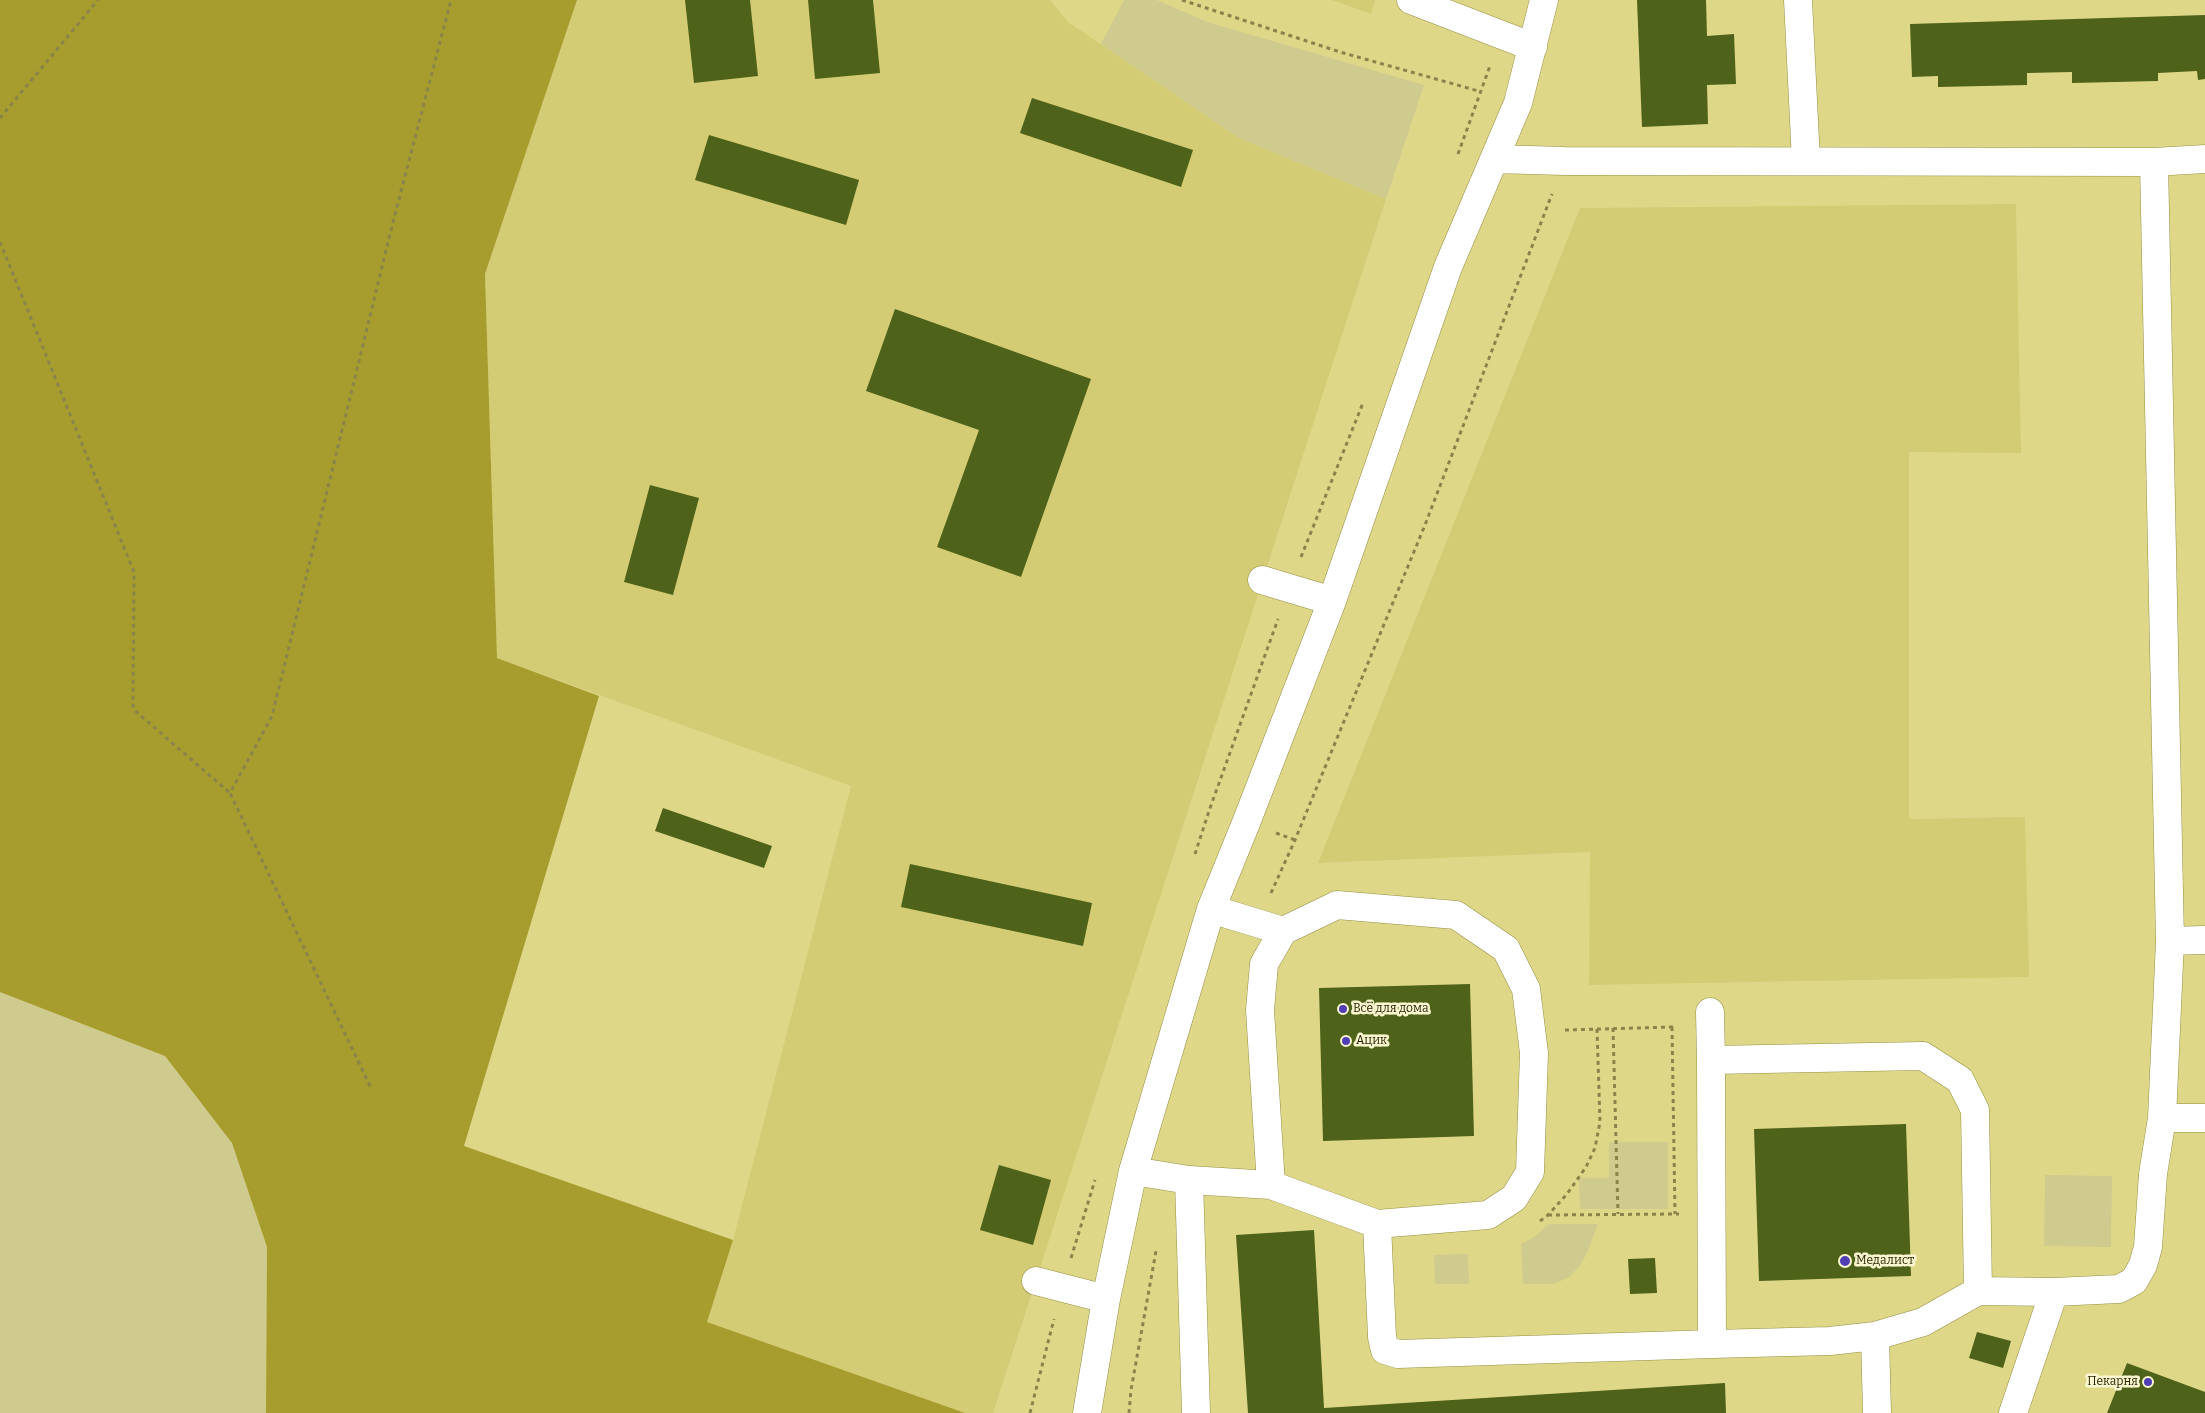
<!DOCTYPE html>
<meta charset="utf-8">
<style>
body{margin:0}
canvas{display:block;background:#dfd788}
</style>
<canvas width="2205" height="1413"></canvas>
<script>
const ctx = document.querySelector('canvas').getContext('2d');
ctx.lineJoin = 'round';
function fillPath(path, color) { ctx.fillStyle = color; ctx.fill(path, 'evenodd'); }
const poly = rows => new Path2D(rows.map(r => 'M' + r).join(''));
function trace(path, color, width, dash) { ctx.strokeStyle = color; ctx.lineWidth = width; ctx.lineCap = dash ? 'butt' : 'round'; ctx.setLineDash(dash || []); ctx.stroke(path); }
function drawText(font, color, halo, rows, align = 'center') {
  ctx.font = font + ' Bitter,serif'; ctx.lineWidth = 5; ctx.setLineDash([]); ctx.textBaseline = 'middle'; ctx.strokeStyle = halo; ctx.fillStyle = color; for (const [text, x, y, turn = 0] of rows) {
    ctx.save(); ctx.translate(x, y); ctx.rotate((+turn || 0) * Math.PI / 180); ctx.textAlign = isNaN(turn) ? turn : align; if (halo) ctx.strokeText(text, 0, 0); ctx.fillText(text, 0, 0); ctx.restore();
  }
}
fillPath(poly([
 [577,0,1050,0,1068,22,1239,138,1386,199,993,1413,965,1413,707,1322,733,1240,851,786,497,658,485,274],
 [1332,0,1375,0,1371,14],
 [2016,204,2021,453,1909,452,1909,819,2025,817,2029,977,1589,985,1590,852,1318,863,1580,208]
]), '#d4cc74');
fillPath(poly([
 [1124,0,1157,0,1207,22,1424,85,1386,199,1239,138,1101,44],
 [0,992,165,1056,232,1143,267,1247,266,1413,0,1413],
 [1609,1142,1668,1142,1668,1209,1580,1209,1579,1178,1609,1178],
 [2045,1175,2112,1176,2111,1247,2044,1246],
 [1549,1224,1598,1224,1587,1253,1579,1267,1569,1277,1554,1284,1523,1284,1521,1244,1536,1236],
 [1468,1254,1469,1284,1435,1284,1434,1255]
]), '#cfca8e');
fillPath(poly([
 [0,0,577,0,485,274,497,658,599,696,464,1146,733,1240,707,1322,965,1413,266,1413,267,1247,232,1143,165,1056,0,992]
]), '#a79c2e');
fillPath(poly([
 [685,0,750,0,758,76,694,83],
 [808,0,873,0,880,73,815,79],
 [1637,0,1706,0,1707,36,1734,34,1736,84,1707,85,1708,124,1642,127],
 [2205,15,2205,79,2198,80,2197,71,2158,73,2158,81,2072,83,2072,72,2027,73,2027,85,1938,87,1938,76,1912,77,1910,24],
 [1032,98,1193,150,1181,187,1020,133],
 [709,135,859,180,846,225,695,180],
 [895,309,1091,379,1021,577,937,547,979,430,866,391],
 [650,485,699,498,673,595,624,582],
 [663,808,772,846,764,868,655,831],
 [910,864,1092,903,1083,946,901,907],
 [1470,984,1474,1136,1323,1141,1319,988],
 [1906,1124,1911,1276,1759,1281,1754,1129],
 [999,1165,1051,1180,1033,1245,980,1230],
 [1314,1230,1324,1408,1725,1383,1726,1413,1248,1413,1236,1235],
 [1655,1258,1657,1293,1630,1294,1628,1259],
 [1977,1332,2011,1341,2003,1368,1969,1358],
 [2127,1363,2205,1392,2205,1413,2107,1413]
]), '#4e6219');
const minor = poly([
 [1411,0,1533,47],
 [1798,0,1806,161],
 [1495,159,1564,161,2154,162,2205,159],
 [2154,162,2170,941,2205,940],
 [1262,580,1332,601],
 [1337,905,1456,915,1506,949,1526,989,1534,1053,1530,1172,1514,1198,1488,1215,1377,1224,1271,1185,1260,1010,1264,964,1283,931,1337,905],
 [1211,909,1283,931],
 [1710,1012,1711,1060],
 [1923,1056,1960,1080,1975,1110,1978,1291,1923,1322,1875,1336,1830,1341,1712,1344,1711,1060,1923,1056],
 [2162,1118,2170,941],
 [1133,1171,1189,1180],
 [1377,1224,1382,1337,1385,1350,1398,1354,1712,1344],
 [1036,1281,1106,1299],
 [1978,1291,2054,1292,2119,1289,2134,1281,2143,1265,2148,1247,2153,1174,2162,1118,2205,1118],
 [1875,1336,1877,1413],
 [1087,1413,1106,1299,1133,1171,1211,909,1246,823,1332,601,1448,267,1518,103,1544,0],
 [1196,1413,1189,1180,1271,1185],
 [2013,1413,2054,1292]
]);
trace(minor, '#968e40', 29);
trace(poly([
 [1182,0,1340,52,1482,92],
 [0,118,98,0],
 [1458,154,1490,66],
 [0,242,134,572,133,709,230,793],
 [1301,557,1363,403],
 [1276,833,1295,840],
 [1195,854,1209,811,1278,619],
 [1271,893,1295,840,1425,525,1552,194],
 [1672,1027,1675,1214],
 [1613,1028,1618,1214],
 [1565,1030,1673,1027],
 [370,1086,230,793,272,716,393,222,451,0],
 [1548,1215,1679,1214],
 [1540,1221,1548,1215,1567,1194,1586,1167,1595,1148,1600,1122,1597,1029],
 [1071,1258,1095,1180],
 [1030,1413,1054,1319],
 [1129,1413,1131,1390,1156,1251]
]), '#8a844a', 3, [4, 4]);
trace(minor, '#fff', 28);
for (const [x, y, r, color] of [
 [1343,1009,5,"#503eb5"],
 [1346,1041,5,"#503eb5"],
 [1845,1261,6,"#503eb5"],
 [2148,1382,5,"#503eb5"]
]) { const dot = new Path2D(); dot.arc(x, y, r, 0, 2 * Math.PI); ctx.fillStyle = color; ctx.fill(dot); trace(dot, '#faf7d0', 2); }
drawText('12px', '#231f00', '#faf7d0', [
 ["Всё для дома",1353,1009],
 ["Ацик",1356,1041],
 ["Медалист",1856,1261],
 ["Пекарня",2138,1382,"right"]
], 'left');
</script>
